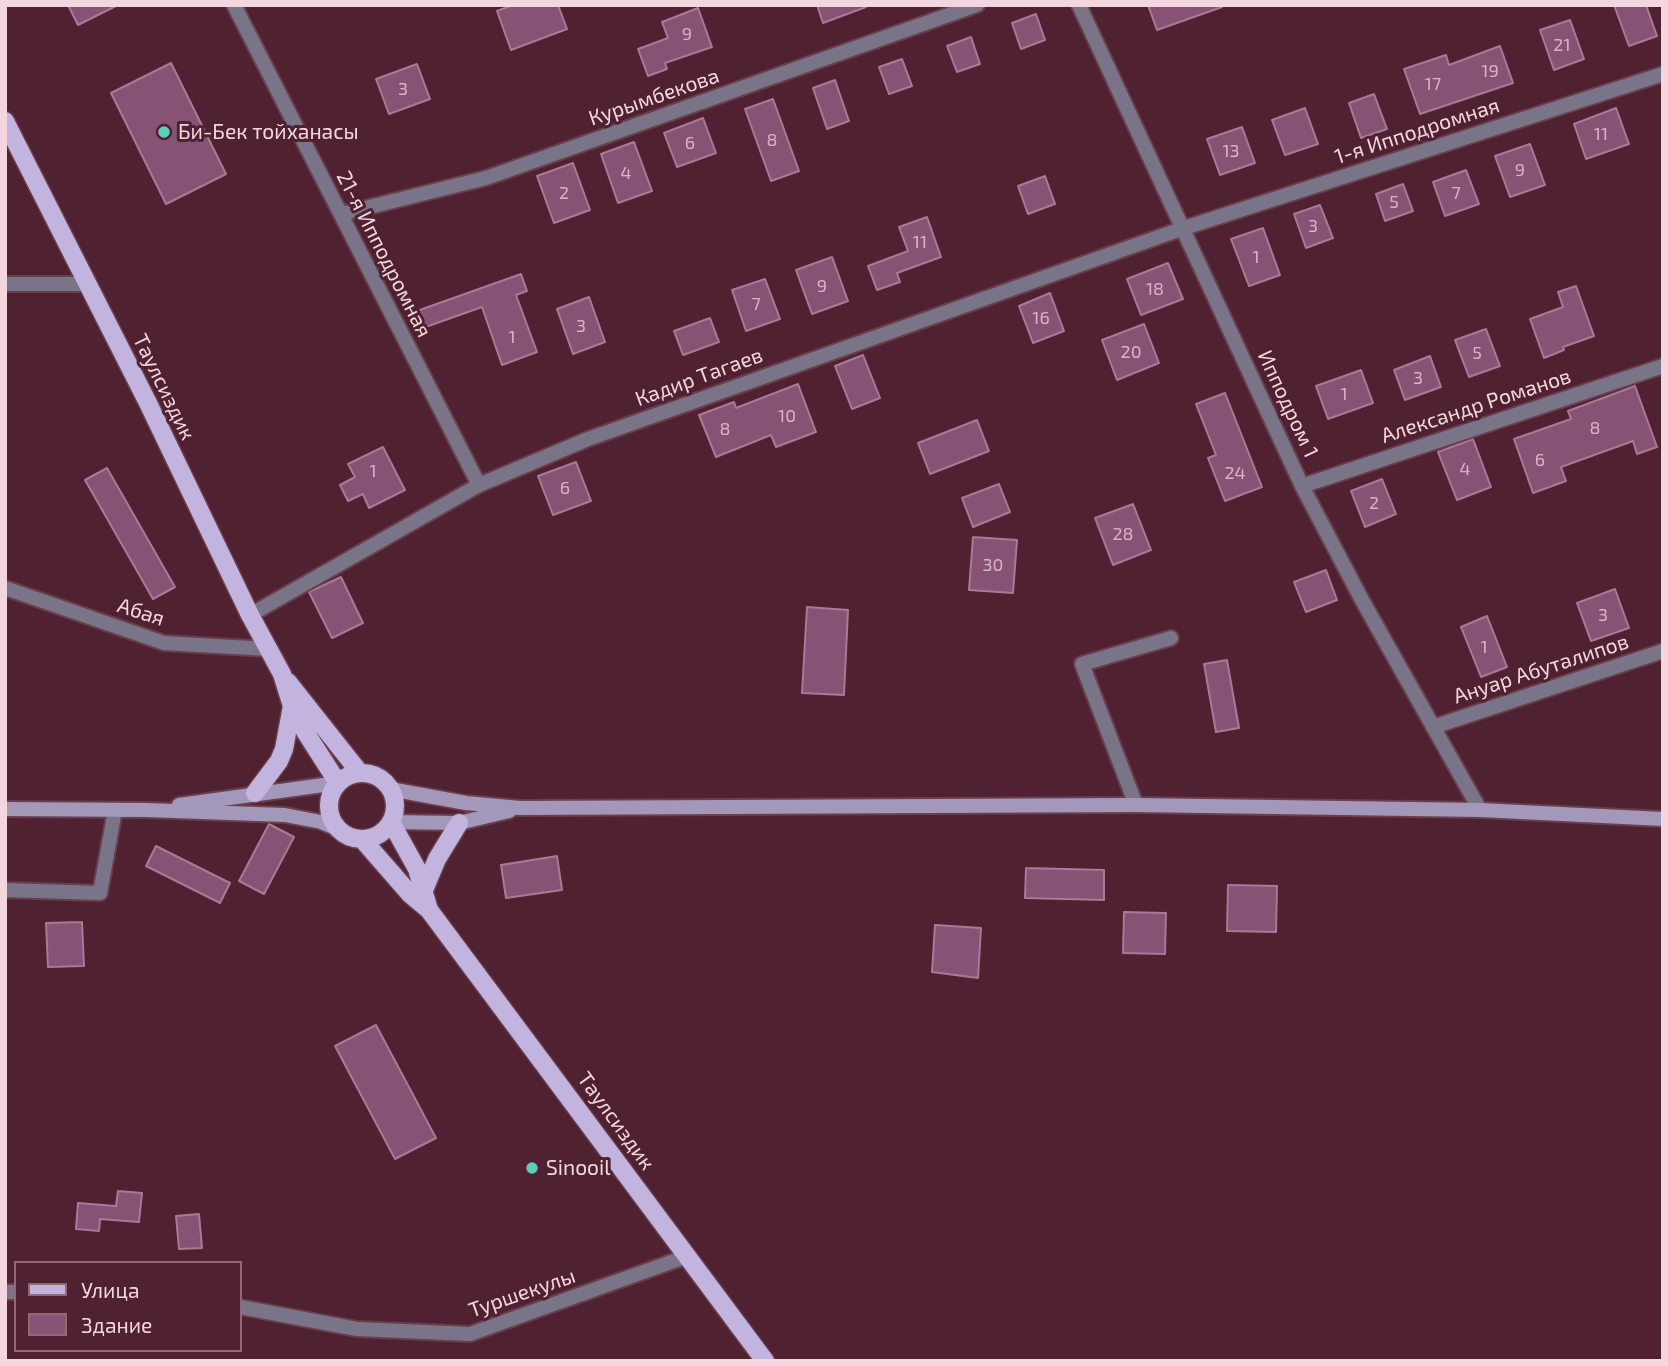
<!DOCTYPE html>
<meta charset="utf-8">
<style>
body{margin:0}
#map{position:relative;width:1668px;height:1366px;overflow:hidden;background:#4f2131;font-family:"Exo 2",sans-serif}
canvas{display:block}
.frame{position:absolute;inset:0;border:7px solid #f4d6de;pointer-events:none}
.legend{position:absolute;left:14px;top:1261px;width:228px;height:91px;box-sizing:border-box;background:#4f2131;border:2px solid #916976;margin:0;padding:9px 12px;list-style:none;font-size:21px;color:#f4d6de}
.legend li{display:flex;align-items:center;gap:14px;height:35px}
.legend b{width:35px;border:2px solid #916976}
</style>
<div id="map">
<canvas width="1668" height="1366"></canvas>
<div class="frame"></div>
<ul class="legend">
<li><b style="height:9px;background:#c2b4de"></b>Улица</li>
<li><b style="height:19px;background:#865375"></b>Здание</li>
</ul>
</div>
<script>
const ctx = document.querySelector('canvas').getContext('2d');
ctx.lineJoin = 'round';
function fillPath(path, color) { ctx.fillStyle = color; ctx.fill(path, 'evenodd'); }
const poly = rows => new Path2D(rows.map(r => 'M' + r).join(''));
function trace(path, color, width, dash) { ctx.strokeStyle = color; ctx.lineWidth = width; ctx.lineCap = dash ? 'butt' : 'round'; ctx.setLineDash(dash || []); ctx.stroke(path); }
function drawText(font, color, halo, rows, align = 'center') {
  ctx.font = font + ' "Exo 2",sans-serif'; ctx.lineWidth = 6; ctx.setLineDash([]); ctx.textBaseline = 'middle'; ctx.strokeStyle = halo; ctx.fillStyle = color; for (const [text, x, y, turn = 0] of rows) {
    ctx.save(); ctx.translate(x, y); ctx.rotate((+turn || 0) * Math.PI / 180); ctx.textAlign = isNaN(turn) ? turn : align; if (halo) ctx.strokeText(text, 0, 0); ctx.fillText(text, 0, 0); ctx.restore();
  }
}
const building = poly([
 [68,5,118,5,78,25,68,5],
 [513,5,558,5,567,29,511,50,497,11,513,5],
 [817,5,865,5,866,7,823,23,817,5],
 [1148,5,1221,5,1222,7,1157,30,1148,5],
 [1614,5,1646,5,1657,36,1629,46,1614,5],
 [698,8,712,47,665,63,667,69,648,76,638,49,668,38,662,22,698,8],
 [1036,14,1045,40,1021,49,1012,23,1036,14],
 [1570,20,1584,59,1554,70,1540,30,1570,20],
 [971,37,980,64,957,72,947,46,971,37],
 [1500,46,1513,83,1420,114,1404,69,1446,55,1449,65,1500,46],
 [902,59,912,86,889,94,879,67,902,59],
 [171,63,226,174,166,204,111,93,171,63],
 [417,64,430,99,389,114,376,79,417,64],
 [835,80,849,121,827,129,813,88,835,80],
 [1374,94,1387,129,1361,138,1349,103,1374,94],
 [773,99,799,171,771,181,745,109,773,99],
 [1305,108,1318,144,1285,155,1272,120,1305,108],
 [1616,108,1629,144,1586,159,1574,124,1616,108],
 [703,118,716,153,677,167,664,133,703,118],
 [1242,127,1255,163,1220,175,1207,139,1242,127],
 [634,142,652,191,618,203,601,154,634,142],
 [1530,144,1545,185,1510,197,1495,156,1530,144],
 [573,163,590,210,554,223,537,176,573,163],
 [1466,170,1479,204,1445,216,1433,182,1466,170],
 [1045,176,1055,204,1028,214,1018,186,1045,176],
 [1403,184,1413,211,1385,221,1376,194,1403,184],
 [1320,205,1333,238,1306,248,1294,214,1320,205],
 [927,217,941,257,897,273,900,282,877,290,868,266,908,251,899,227,927,217],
 [1263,228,1280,275,1249,286,1231,239,1263,228],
 [832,257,848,301,812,314,796,270,832,257],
 [1168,263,1183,299,1141,315,1127,279,1168,263],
 [521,274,527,291,516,295,537,352,502,365,482,307,420,329,414,312,521,274],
 [765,279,780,319,746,331,732,290,765,279],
 [1576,286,1594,336,1563,347,1564,350,1544,358,1530,319,1563,307,1558,292,1576,286],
 [1050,293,1064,331,1033,343,1019,306,1050,293],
 [589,297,605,342,573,354,557,309,589,297],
 [710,318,719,342,683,355,674,331,710,318],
 [1144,324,1159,363,1117,380,1102,340,1144,324],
 [1486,329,1500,366,1469,377,1455,340,1486,329],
 [863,355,880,398,852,409,835,366,863,355],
 [1430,356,1441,387,1405,400,1394,370,1430,356],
 [1361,370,1373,403,1328,419,1316,386,1361,370],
 [798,384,816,432,776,447,771,435,716,457,699,415,734,402,736,408,798,384],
 [1635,386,1657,447,1637,454,1633,441,1561,467,1566,481,1533,493,1514,439,1571,419,1568,411,1635,386],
 [1225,393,1262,487,1225,501,1208,458,1216,455,1196,404,1225,393],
 [977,420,989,451,930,474,918,443,977,420],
 [1473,439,1491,487,1457,500,1438,452,1473,439],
 [383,447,405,490,369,508,363,494,348,501,340,485,355,477,348,464,383,447],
 [576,462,591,501,553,515,538,476,576,462],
 [107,468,175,587,153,599,85,480,107,468],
 [1382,479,1396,514,1365,527,1351,491,1382,479],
 [999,484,1010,512,973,527,962,498,999,484],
 [1133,504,1151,550,1113,565,1095,518,1133,504],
 [973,537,1017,540,1013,593,969,590,973,537],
 [1326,570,1337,600,1306,612,1294,582,1326,570],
 [341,577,363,623,332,638,309,592,341,577],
 [1615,589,1629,628,1591,641,1577,603,1615,589],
 [807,607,848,610,844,695,802,693,807,607],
 [1487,616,1507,667,1481,677,1461,627,1487,616],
 [1227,660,1239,728,1216,732,1204,664,1227,660],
 [269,824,294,837,264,894,239,881,269,824],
 [156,846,230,883,220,903,146,866,156,846],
 [557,856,562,890,506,898,501,865,557,856],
 [1026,868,1104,870,1104,900,1025,898,1026,868],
 [1228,885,1277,886,1276,932,1227,931,1228,885],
 [1124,912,1166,913,1165,954,1123,953,1124,912],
 [82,922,84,966,48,967,46,923,82,922],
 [935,925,981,928,978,978,932,972,935,925],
 [376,1025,436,1138,395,1159,335,1046,376,1025],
 [118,1191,142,1193,139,1222,100,1219,99,1231,76,1229,78,1203,116,1206,118,1191],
 [199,1214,202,1248,179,1249,176,1216,199,1214]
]);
fillPath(building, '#865375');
trace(building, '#a97a98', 2);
const minor = poly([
 [234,5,479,485],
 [1079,5,1302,486,1362,600,1480,810],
 [341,214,486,178,977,5],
 [5,284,87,284],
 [1302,486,1663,366],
 [5,588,164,643,268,649],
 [250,615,479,485,588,439,1184,228,1663,74],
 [1433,727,1663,651],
 [1136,805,1082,664,1171,638],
 [5,890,100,893,115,810],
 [5,1292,16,1292],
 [240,1307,357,1329,470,1334,688,1256]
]);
const secondary = poly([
 [390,789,466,803,520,808,1136,805,1480,810,1663,819],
 [179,805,338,783],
 [5,809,146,810,285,815,321,822,338,829],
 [391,822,459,823,509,811]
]);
const primary = poly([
 [5,121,148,403,250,615,282,674,292,706,306,733,338,783],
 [288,682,360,773],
 '329 806a33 33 0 1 1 66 0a33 33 0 1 1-66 0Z',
 [255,793,279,761,284,749,292,706],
 [391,822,417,869,429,910],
 [362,839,410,894,429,910,765,1361],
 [424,890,437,859,459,823]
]);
trace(minor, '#693e4d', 18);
trace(secondary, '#693e4d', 18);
trace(primary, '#693e4d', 21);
trace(minor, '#7a7488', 14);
trace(secondary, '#a398b9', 14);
trace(primary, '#c2b4de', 18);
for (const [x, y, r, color] of [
 [164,132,7,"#5cceba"],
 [532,1168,7,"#5cceba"]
]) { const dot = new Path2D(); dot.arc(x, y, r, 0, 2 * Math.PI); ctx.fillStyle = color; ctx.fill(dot); trace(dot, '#4f2131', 2.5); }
drawText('18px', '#d8b5c4', null, [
 ["9",687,34],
 ["21",1562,45],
 ["19",1490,71],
 ["17",1433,84],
 ["3",403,89],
 ["11",1601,134],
 ["8",772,140],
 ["6",690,143],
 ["13",1231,151],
 ["9",1520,170],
 ["4",626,173],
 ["2",564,193],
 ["7",1456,193],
 ["5",1394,202],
 ["3",1313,226],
 ["11",920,242],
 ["1",1256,257],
 ["9",822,286],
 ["18",1155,289],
 ["7",756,304],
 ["16",1041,318],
 ["3",581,326],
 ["1",512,337],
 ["20",1131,352],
 ["5",1477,353],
 ["3",1418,378],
 ["1",1344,394],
 ["10",787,416],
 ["8",1595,428],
 ["8",725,429],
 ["6",1540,460],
 ["4",1465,469],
 ["1",373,471],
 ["24",1235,473],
 ["6",565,488],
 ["2",1374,503],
 ["28",1123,534],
 ["30",993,565],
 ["3",1603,615],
 ["1",1484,647]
]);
drawText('21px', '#f4d6de', '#4f2131', [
 ["Курымбекова",654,97,-19],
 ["1-я Ипподромная",1417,131,-18],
 ["21-я Ипподромная",384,254,63],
 ["Кадир Тагаев",699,377,-20],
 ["Таулсиздик",164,387,64],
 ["Ипподром 1",1288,404,65],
 ["Александр Романов",1476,406,-18],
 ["Абая",141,612,18],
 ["Ануар Абуталипов",1541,669,-18],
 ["Таулсиздик",616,1121,54],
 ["Туршекулы",522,1293,-19]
]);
drawText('21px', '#f4d6de', '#4f2131', [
 ["Би-Бек тойханасы",178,132],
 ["Sinooil",546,1168]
], 'left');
</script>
